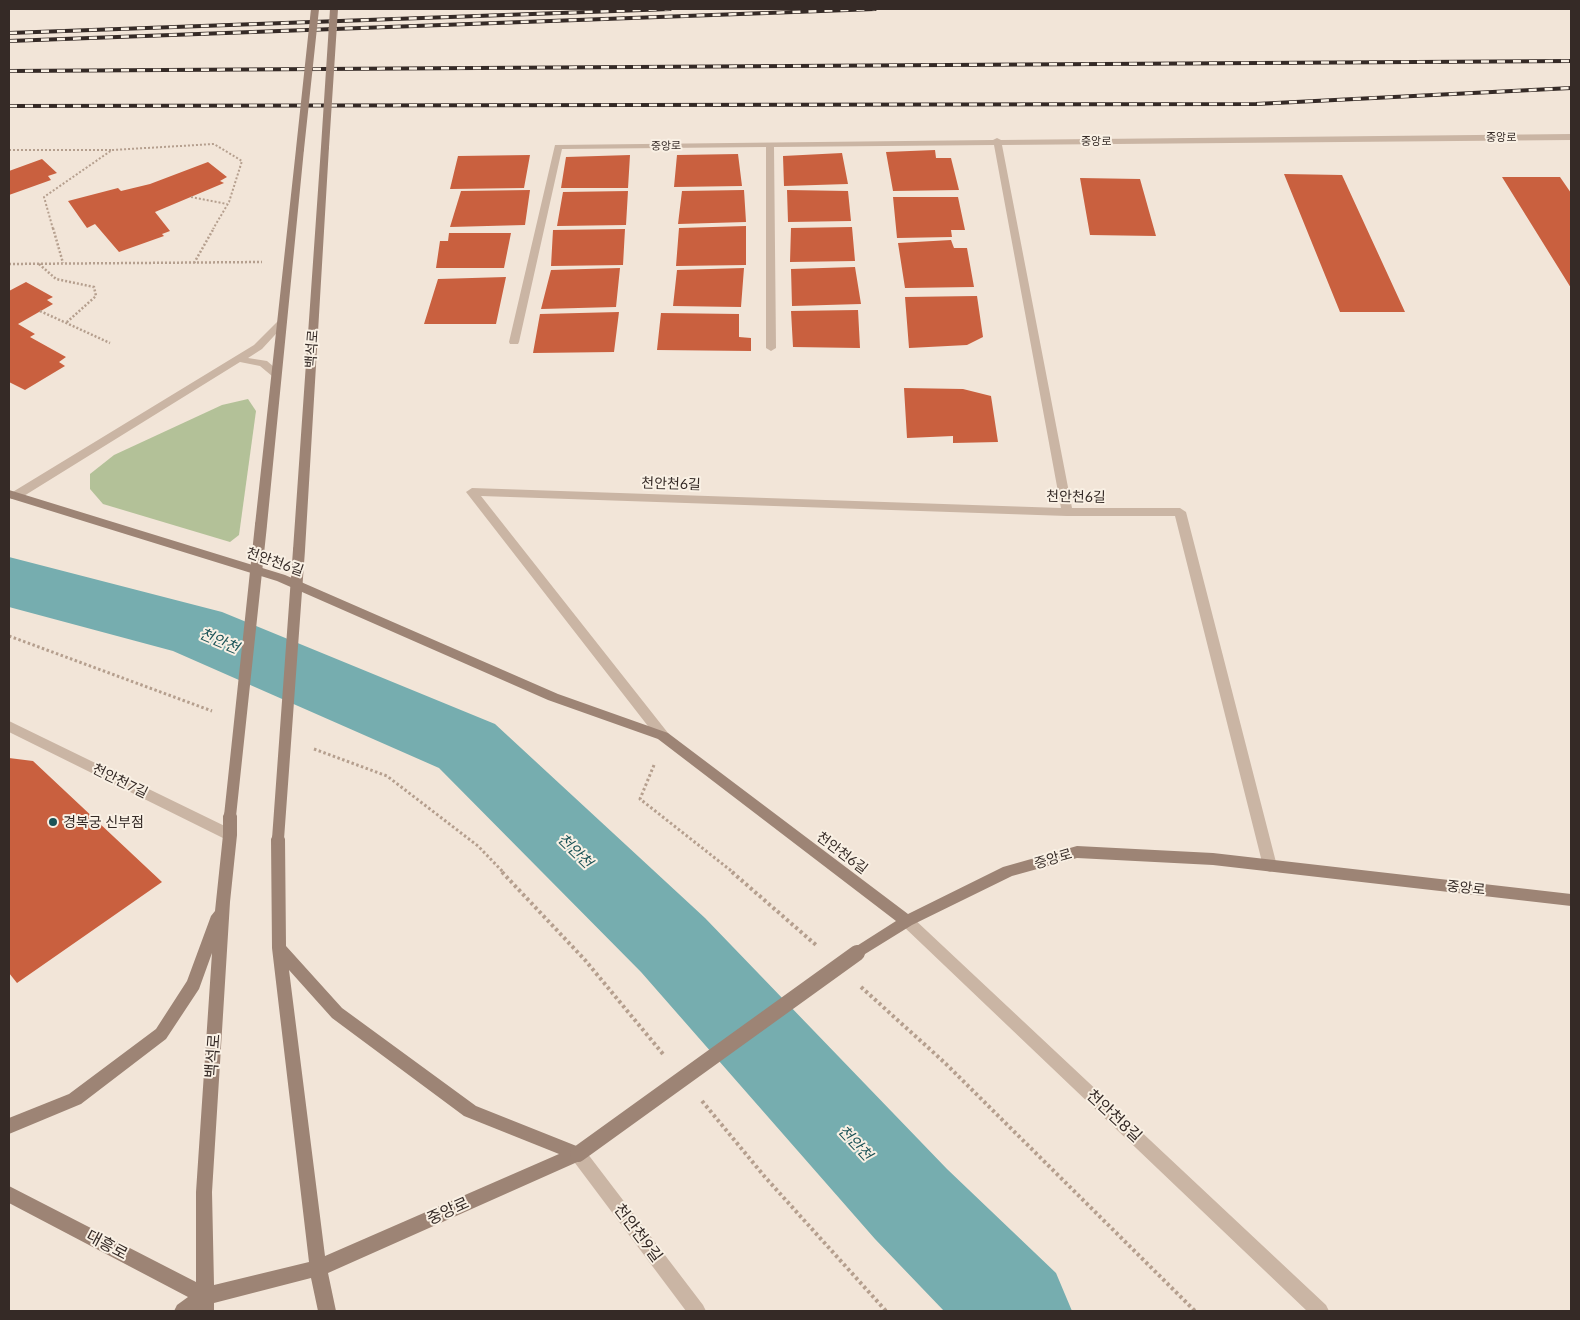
<!DOCTYPE html>
<meta charset="utf-8">
<style>
body{margin:0}
#map{position:relative;width:1580px;height:1320px;overflow:hidden;background:#f2e5d8;font-family:Lato,sans-serif}
canvas{display:block}
.frame{position:absolute;inset:0;border:10px solid #352a26;pointer-events:none}
</style>
<div id="map">
<canvas width="1580" height="1320"></canvas>
<div class="frame"></div>
</div>
<script>
const ctx = document.querySelector('canvas').getContext('2d');
ctx.lineJoin = 'round';
function fillPath(path, color) { ctx.fillStyle = color; ctx.fill(path, 'evenodd'); }
const poly = rows => new Path2D(rows.map(r => 'M' + r).join(''));
function trace(path, color, width, dash) { ctx.strokeStyle = color; ctx.lineWidth = width; ctx.lineCap = dash ? 'butt' : 'round'; ctx.setLineDash(dash || []); ctx.stroke(path); }
function drawText(font, color, halo, rows, align = 'center') {
  ctx.font = font + ' Lato,"Noto Sans KR",sans-serif'; ctx.lineWidth = 4; ctx.setLineDash([]); ctx.textBaseline = 'middle'; ctx.strokeStyle = halo; ctx.fillStyle = color; for (const [text, x, y, turn = 0] of rows) {
    ctx.save(); ctx.translate(x, y); ctx.rotate((+turn || 0) * Math.PI / 180); ctx.textAlign = isNaN(turn) ? turn : align; if (halo) ctx.strokeText(text, 0, 0); ctx.fillText(text, 0, 0); ctx.restore();
  }
}
fillPath(poly([
 [248,399,256,411,239,535,230,542,103,504,90,489,90,474,114,455,222,405]
]), '#b3c198');
fillPath(poly([
 [9,557,222,612,495,724,705,918,947,1169,1056,1273,1072,1311,944,1311,875,1239,641,972,439,768,173,651,9,607,9,557]
]), '#76adaf');
fillPath(poly([
 [935,150,936,158,951,158,959,190,893,191,886,152],
 [842,153,848,184,784,186,783,156],
 [738,154,742,186,674,187,677,155],
 [530,155,524,188,450,189,458,156],
 [630,155,628,188,561,188,566,157],
 [42,159,57,173,48,176,51,180,9,195,9,171],
 [208,162,227,177,220,181,224,183,155,212,170,231,162,234,164,236,119,252,95,224,87,228,68,201,118,188,121,191,150,184],
 [1284,174,1342,175,1405,312,1340,312],
 [1502,177,1560,177,1571,193,1571,288],
 [1080,178,1140,179,1156,236,1090,235],
 [530,190,525,225,450,227,461,191],
 [744,190,746,222,678,224,682,191],
 [787,190,848,191,851,221,788,222],
 [628,191,626,225,557,226,563,192],
 [893,197,958,197,965,230,951,230,952,237,897,238],
 [746,226,746,265,676,266,679,228],
 [852,227,855,261,790,262,791,228],
 [625,229,623,265,551,266,553,230],
 [449,233,511,233,504,268,436,268,440,241,448,241],
 [951,240,954,248,967,248,974,287,905,288,898,243],
 [855,267,861,304,792,306,791,269],
 [620,268,616,307,541,309,551,270],
 [744,268,741,307,673,306,677,270],
 [506,277,496,324,424,324,438,279],
 [26,282,53,297,47,300,53,304,18,324,35,334,30,337,66,357,59,362,65,366,25,390,9,382,9,291],
 [977,296,983,337,967,345,909,348,905,297],
 [858,310,860,348,793,347,791,311],
 [619,312,614,352,533,353,540,314],
 [661,313,739,314,739,337,751,338,751,351,657,350],
 [904,388,963,389,991,396,998,442,953,443,953,436,907,438],
 [9,758,33,761,162,882,17,983,9,973]
]), '#c9603f');
trace(poly([
 [9,150,111,150],
 [191,197,227,204],
 [53,229,44,197,112,150,214,144,242,161,229,202,213,229]
]), '#b59f8e', 2, [2, 2]);
trace(poly([
 [53,228,63,263],
 [194,263,214,228],
 [9,264,262,262],
 [39,264,56,279,94,287,96,296,67,322],
 [40,311,110,343]
]), '#b59f8e', 2.5, [2, 2]);
trace(poly([
 [9,636,212,711],
 [314,749,387,776,478,846,504,873],
 [654,765,640,799,734,873]
]), '#b59f8e', 3, [2.5, 2.5]);
trace(poly([
 [502,872,585,960,663,1054],
 [732,872,816,945],
 [861,987,944,1062,1195,1311],
 [702,1101,765,1177,886,1311]
]), '#b59f8e', 4, [3, 3]);
fillPath(poly([
 [1571,134,1571,140,1002,145,1072,508,1180,508,1186,512,1277,866,1275,870,1270,872,1265,870,1263,866,1175,516,1067,516,481,496,668,733,670,736,668,739,663,741,658,739,466,492,472,488,1061,508,994,145,774,147,776,348,771,351,766,348,766,147,562,149,519,342,518,344,510,344,509,342,555,145,993,140,997,138,1001,140,1571,134],
 [282,319,287,322,285,324,262,349,248,358,267,361,280,372,280,376,272,376,260,366,240,362,19,499,11,499,9,496,11,493,254,345,279,320,282,319],
 [9,721,235,831,237,835,235,839,230,841,225,839,9,732,9,721],
 [907,915,912,917,1326,1305,1329,1311,1307,1311,902,925,900,921,902,917,907,915],
 [578,1146,584,1149,703,1305,706,1311,686,1311,572,1159,570,1154,572,1149,578,1146]
]), '#cab5a4');
fillPath(poly([
 [325,144,329,147,305,550,299,554,293,550,321,147,325,144],
 [300,146,304,149,267,525,261,529,255,525,296,149,300,146],
 [9,490,285,575,558,694,668,733,908,914,1003,867,1077,846,1213,853,1571,894,1571,906,1213,865,1077,858,1012,876,912,925,857,959,852,957,850,953,852,949,896,921,658,739,548,700,277,581,9,498,9,490],
 [230,811,235,812,237,816,237,835,230,902,212,1192,214,1285,309,1262,272,948,271,839,273,835,278,833,283,835,285,839,286,946,342,1008,476,1106,584,1149,586,1154,584,1159,328,1273,336,1311,318,1311,311,1278,214,1303,214,1311,174,1311,177,1305,188,1297,9,1203,9,1186,196,1282,196,1192,212,953,199,989,166,1039,81,1104,9,1134,9,1118,69,1094,156,1029,187,981,211,916,215,911,223,835,223,816,225,812,230,811],
 [289,970,332,1018,464,1116,559,1154,325,1256,289,970]
]), '#9d8475');
const rail = poly([
 [9,33,670,9],
 [9,41,875,9],
 [9,71,1571,61],
 [9,106,1256,104,1571,88]
]);
trace(rail, '#352a26', 4);
trace(rail, '#f9f0e4', 2.5, [8]);
trace(poly([
 [325,147,334,9],
 [300,149,315,9]
]), '#9d8475', 8);
trace(poly([
 [230,816,261,525],
 [278,839,299,550]
]), '#9d8475', 12);
trace(poly([
 [578,1154,857,953]
]), '#9d8475', 16);
for (const [x, y, r, color] of [
 [53,822,5,"#1b5357"]
]) { const dot = new Path2D(); dot.arc(x, y, r, 0, 2 * Math.PI); ctx.fillStyle = color; ctx.fill(dot); trace(dot, '#f9f0e4', 2); }
drawText('11px', '#352a26', '#f9f0e4', [
 ["중앙로",1501,137],
 ["중앙로",1096,141],
 ["중앙로",666,146,-1]
]);
drawText('14px', '#352a26', '#f9f0e4', [
 ["백석로",312,349,-86],
 ["천안천6길",671,484,2],
 ["천안천6길",1076,497,1],
 ["천안천6길",275,562,19],
 ["천안천7길",120,781,26],
 ["천안천6길",842,853,37],
 ["중앙로",1053,859,-16],
 ["중앙로",1466,888,6]
]);
drawText('14px', '#352a26', '#f9f0e4', [
 ["경복궁 신부점",63,822]
], 'left');
drawText('italic 15px', '#1b5357', '#f9f0e4', [
 ["천안천",219,641,23],
 ["천안천",575,851,44],
 ["천안천",855,1143,47]
]);
drawText('16px', '#352a26', '#f9f0e4', [
 ["백석로",213,1056,-86],
 ["천안천8길",1114,1116,43],
 ["중앙로",448,1211,-24],
 ["천안천9길",638,1233,53],
 ["대흥로",107,1245,28]
]);
</script>
